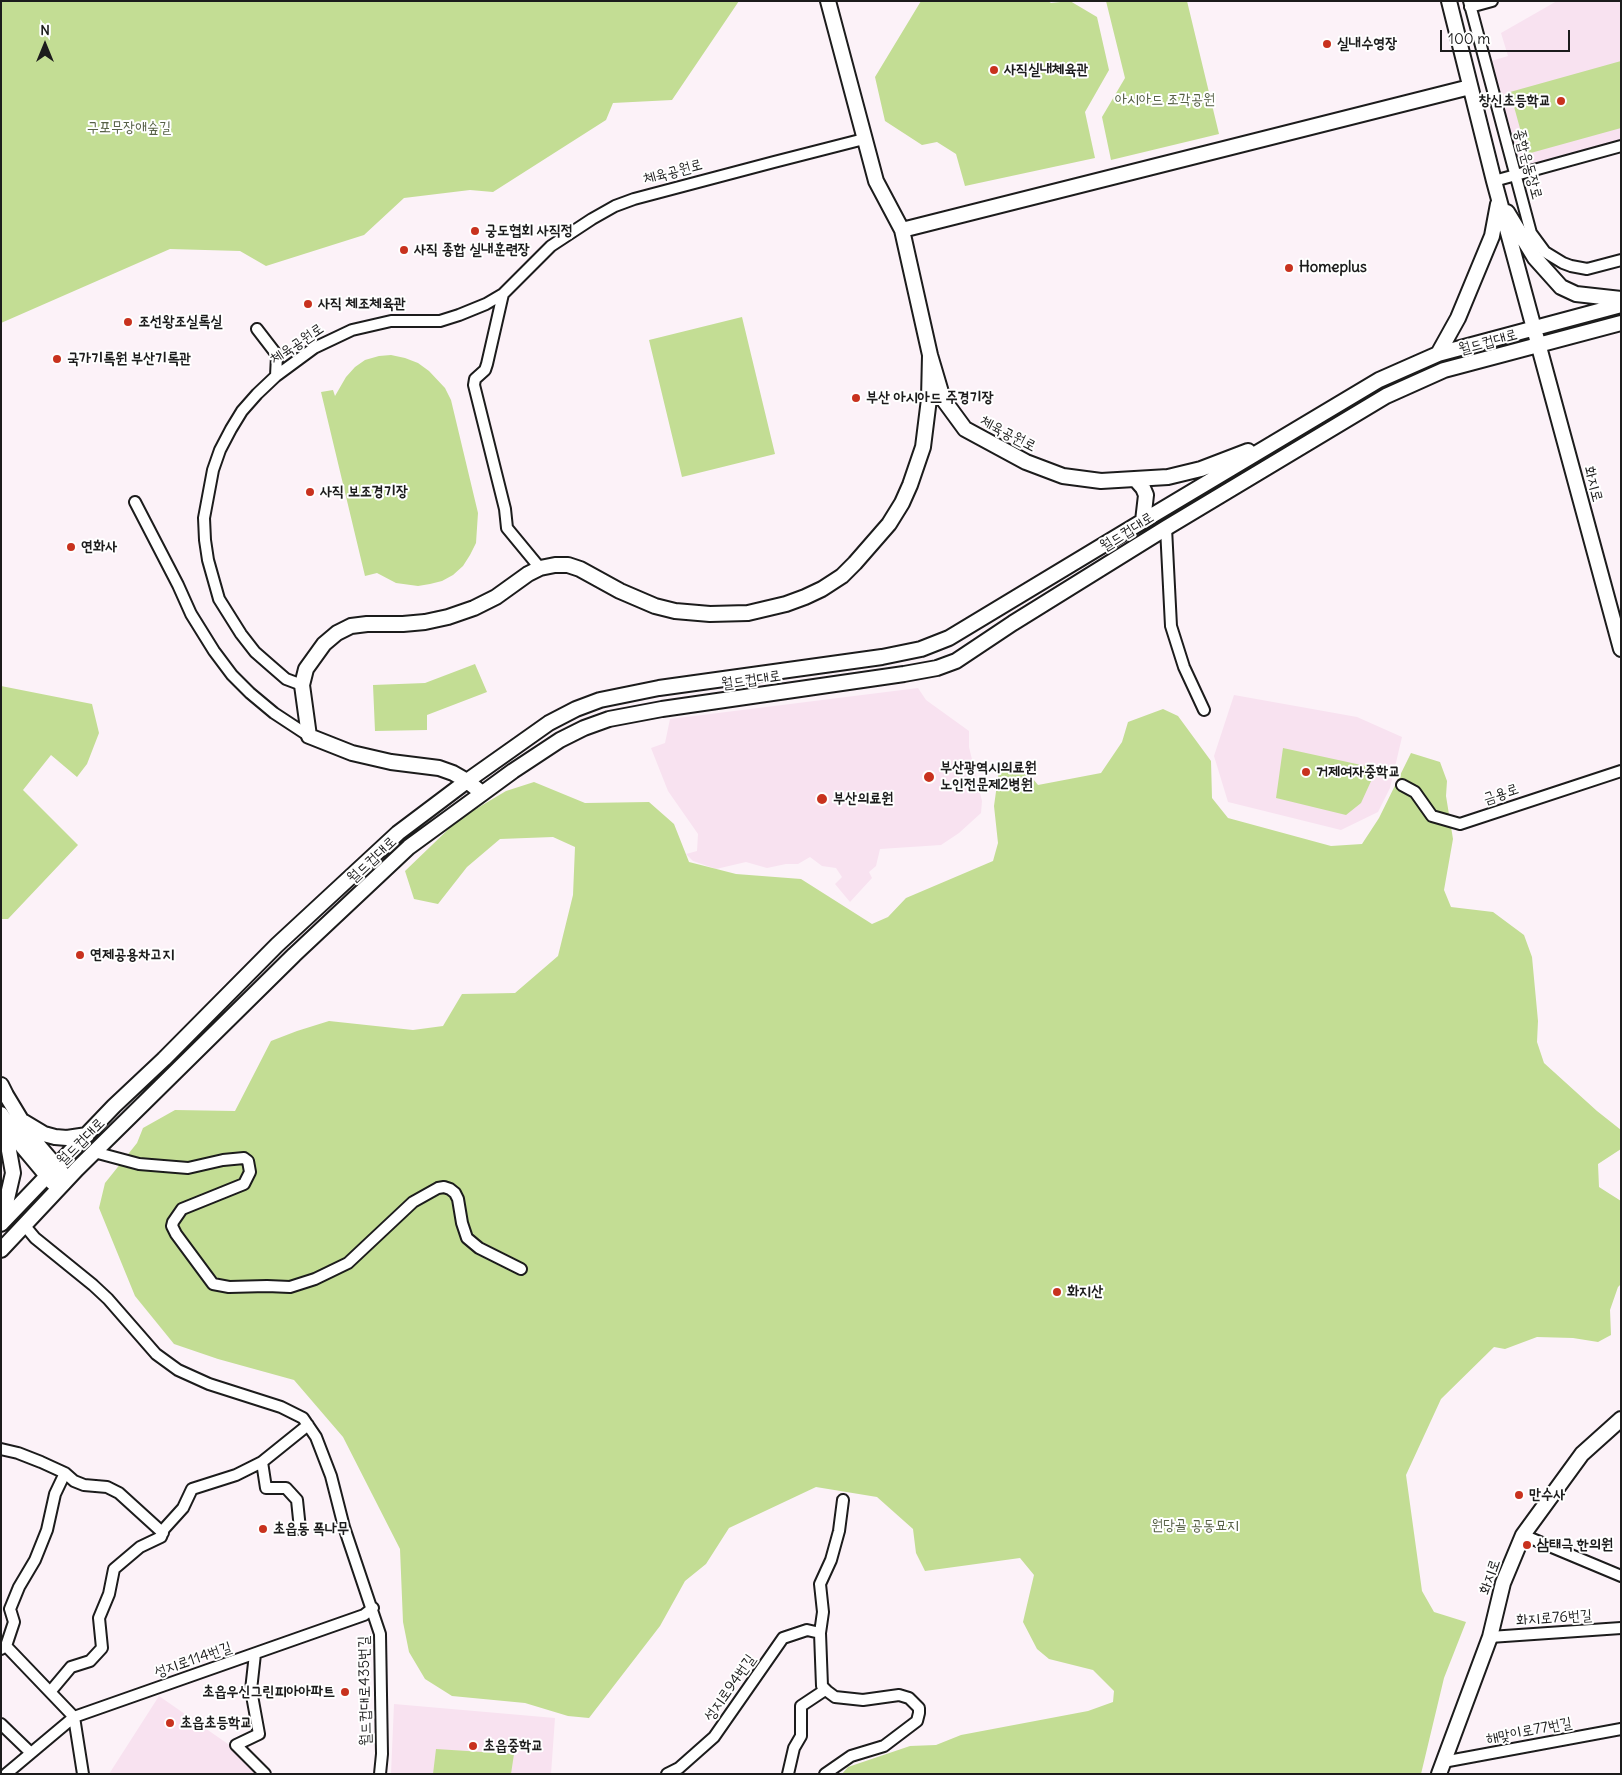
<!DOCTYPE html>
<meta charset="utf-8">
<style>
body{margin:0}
#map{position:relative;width:1622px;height:1775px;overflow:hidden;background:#fcf2f8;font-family:Delius,sans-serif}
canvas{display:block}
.frame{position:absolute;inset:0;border:2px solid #1c1c1c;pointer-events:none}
.north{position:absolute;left:20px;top:20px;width:50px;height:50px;-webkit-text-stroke:4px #fff;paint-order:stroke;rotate:0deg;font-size:14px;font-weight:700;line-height:20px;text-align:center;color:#1c1c1c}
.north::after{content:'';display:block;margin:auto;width:18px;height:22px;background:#1c1c1c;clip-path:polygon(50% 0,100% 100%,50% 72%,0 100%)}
.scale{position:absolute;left:1440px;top:30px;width:130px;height:22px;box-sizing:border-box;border:2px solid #1c1c1c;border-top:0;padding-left:6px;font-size:15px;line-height:18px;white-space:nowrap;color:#1c1c1c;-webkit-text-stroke:4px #fff;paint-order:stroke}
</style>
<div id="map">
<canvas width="1622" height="1775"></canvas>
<div class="frame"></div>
<div class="north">N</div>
<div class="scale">100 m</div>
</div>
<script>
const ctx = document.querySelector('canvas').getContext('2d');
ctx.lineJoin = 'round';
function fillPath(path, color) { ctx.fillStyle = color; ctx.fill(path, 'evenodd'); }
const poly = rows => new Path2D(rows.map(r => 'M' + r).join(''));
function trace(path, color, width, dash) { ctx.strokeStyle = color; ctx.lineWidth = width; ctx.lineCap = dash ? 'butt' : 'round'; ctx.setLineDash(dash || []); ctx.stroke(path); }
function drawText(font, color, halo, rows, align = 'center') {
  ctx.font = font + ' Delius,"Poor Story",sans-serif'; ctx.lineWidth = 4; ctx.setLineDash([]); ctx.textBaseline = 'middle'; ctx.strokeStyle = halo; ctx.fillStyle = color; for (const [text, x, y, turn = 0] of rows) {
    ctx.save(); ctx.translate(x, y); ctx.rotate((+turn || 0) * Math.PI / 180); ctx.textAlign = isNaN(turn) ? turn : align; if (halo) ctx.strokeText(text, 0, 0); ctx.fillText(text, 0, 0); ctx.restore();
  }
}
fillPath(poly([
 [1557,1,1621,1,1621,140,1524,165,1520,163,1491,61,1508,56,1501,33],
 [918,688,926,700,969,731,969,747,982,801,981,813,959,833,941,845,880,849,876,866,869,872,872,878,850,902,835,884,842,877,836,868,822,866,810,857,798,864,786,864,767,868,746,862,716,869,693,861,686,854,697,851,698,834,668,791,651,748,665,743,670,719],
 [1234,695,1357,717,1402,737,1390,788,1378,812,1341,830,1228,802,1214,756],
 [159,1696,238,1751,259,1774,109,1774],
 [394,1704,555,1718,551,1774,391,1774]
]), '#f8e2f0');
fillPath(poly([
 [1,1,739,1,672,100,613,103,606,120,493,192,470,190,404,198,364,235,266,266,240,251,170,249,1,323],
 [921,1,1048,1,1051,3,1070,1,1097,17,1109,70,1085,112,1095,158,965,186,956,154,937,142,922,145,885,121,875,77],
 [1106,1,1187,1,1219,134,1111,160,1102,117,1125,78],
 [1621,61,1621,128,1527,154,1510,92],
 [742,317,775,454,682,477,649,340],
 [391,355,405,358,418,363,429,371,445,388,451,400,478,513,476,543,470,555,463,566,453,575,442,581,430,584,418,586,396,583,377,573,365,576,321,392,333,390,335,396,346,377,355,367,365,360,379,356],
 [475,664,487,692,427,715,427,730,375,731,373,685,425,683],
 [1,686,92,704,99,733,87,764,77,777,51,755,23,790,78,845,8,919,1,919],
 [1163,709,1178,716,1211,761,1212,798,1228,818,1331,846,1362,844,1379,818,1411,753,1440,762,1447,781,1446,796,1453,839,1444,890,1451,907,1493,912,1524,935,1532,957,1538,1021,1537,1042,1544,1063,1597,1111,1621,1130,1621,1149,1598,1164,1599,1187,1621,1201,1621,1284,1618,1287,1610,1310,1611,1335,1598,1342,1573,1338,1537,1337,1505,1349,1494,1347,1441,1399,1406,1475,1422,1591,1434,1612,1466,1622,1444,1678,1421,1774,842,1774,848,1767,910,1746,936,1745,961,1735,1088,1711,1113,1702,1114,1691,1093,1670,1049,1659,1037,1649,1023,1622,1034,1575,1020,1558,925,1571,916,1553,913,1529,877,1497,816,1487,729,1528,706,1564,685,1581,660,1626,589,1718,568,1716,525,1703,452,1696,425,1679,409,1652,403,1622,400,1549,343,1437,294,1380,218,1359,174,1344,135,1296,99,1208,105,1183,137,1143,143,1128,175,1110,235,1111,271,1041,297,1031,329,1021,413,1030,443,1026,462,994,515,993,558,956,573,895,575,847,553,837,500,839,467,867,438,904,414,899,405,871,459,819,506,791,534,782,585,803,649,802,674,824,689,862,736,874,801,879,872,924,888,917,906,898,993,861,998,843,994,806,999,770,1020,763,1038,785,1101,773,1122,742,1128,722],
 [1283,748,1375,768,1372,779,1361,803,1346,815,1276,798],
 [436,1749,514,1754,511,1774,433,1774]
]), '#c3dd94');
const street = poly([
 [1469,1,1531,233,1545,252,1563,263,1571,266,1587,269,1621,260],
 [1470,7,1492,1],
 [1494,181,1621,146],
 [503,294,487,364,485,370,475,379,474,385,505,509,507,528,540,568],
 [257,329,277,355,276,376],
 [135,502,178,585,191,614,214,651,232,675,250,693,274,713,309,736],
 [1166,528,1171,626,1184,667,1204,710],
 [302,685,286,679,271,666,255,652,241,634,219,599,208,560,205,540,204,518,213,470,220,450,231,429,242,411,257,394,276,376,314,348,352,330,391,321,440,321,459,315,486,304,503,294,551,246,592,219,615,206,634,199,774,162,864,139],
 [1402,785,1415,792,1432,816,1460,824,1621,771],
 [94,1152,139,1164,188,1168,223,1160,244,1158,248,1161,250,1172,244,1184,182,1209,173,1222,172,1226,176,1234,213,1284,229,1287,267,1286,290,1287,315,1279,348,1263,413,1202,438,1188,444,1187,450,1189,455,1193,458,1199,462,1223,467,1238,479,1248,521,1269],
 [25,1226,35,1238,93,1285,108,1299,156,1354,178,1370,209,1384,281,1407,303,1418,316,1437,331,1476,344,1527,380,1634,382,1754,380,1774],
 [1,1449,18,1453,41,1462,65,1473,74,1481,84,1485,107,1487,119,1493,163,1533],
 [262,1462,266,1488,286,1488,297,1500,300,1529],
 [1523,1535,1621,1576],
 [1490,1637,1621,1628],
 [6,1646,74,1717,83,1774],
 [1,1649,6,1646,14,1622,10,1609,19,1587,35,1560,47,1530,55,1494,65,1473],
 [255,1654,251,1690,259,1734,236,1745,265,1774],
 [50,1692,71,1667,90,1661,102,1648,99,1618,109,1594,114,1569,140,1547,161,1537,164,1529,183,1508,192,1489,236,1475,262,1462,308,1425],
 [1,1724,31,1753],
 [1443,1762,1621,1729],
 [6,1774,74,1717,364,1615,373,1608],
 [667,1774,679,1768,714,1737,783,1638,807,1630,820,1633],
 [788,1774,794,1748,801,1736,801,1706,825,1690],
 [825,1774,851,1756,884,1746,917,1721,919,1713,919,1708,909,1698,899,1695,863,1700,835,1697,827,1691,822,1686,820,1633,823,1612,820,1584,831,1560,839,1531,843,1500]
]);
const secondary = poly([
 [828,1,876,181,902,230,930,355,943,399,965,429,1026,462,1063,476,1101,481,1168,477,1201,469,1248,451],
 [1449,1,1494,181,1621,649],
 [1507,212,1535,258,1561,287,1576,294,1621,299],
 [902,230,1470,87],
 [1438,354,1458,318,1492,236,1498,204],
 [1136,480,1143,488,1146,495,1143,521],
 [482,793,467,781,453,773,439,768,391,762,352,753,309,736,302,685,306,669,324,644,337,633,351,626,367,624,403,624,425,622,448,617,474,608,496,597,528,574,540,568,555,565,568,565,580,569,620,591,655,606,675,611,710,614,748,613,786,604,805,597,822,589,842,576,855,563,889,524,902,503,910,485,923,447,929,399,930,355],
 [1,1085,6,1095,32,1138,62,1173],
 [1,1114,22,1146,53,1183],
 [24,1122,44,1134,55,1137,67,1138,87,1135],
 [1,1214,7,1199,13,1173,8,1145,2,1123],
 [1,1224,114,1106,164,1059,277,945,398,833,467,781,549,723,576,709,600,700,659,688,882,657,921,649,949,638,1143,521,1379,380,1438,354,1621,305],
 [1,1250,77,1169,294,955,409,847,513,771,560,740,584,728,609,719,662,709,904,674,937,668,956,661,1013,623,1166,528,1386,396,1444,370,1621,323],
 [1439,1774,1490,1637,1503,1583,1523,1535,1582,1454,1621,1419]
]);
trace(street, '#1c1c1c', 14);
trace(secondary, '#1c1c1c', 18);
trace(street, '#fff', 10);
trace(secondary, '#fff', 14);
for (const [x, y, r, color] of [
 [1327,44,5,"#c8321e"],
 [994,70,5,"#c8321e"],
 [1561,101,5,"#c8321e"],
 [475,231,5,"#c8321e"],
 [404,250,5,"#c8321e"],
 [1289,268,5,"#c8321e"],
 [308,304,5,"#c8321e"],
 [128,322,5,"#c8321e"],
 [57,359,5,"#c8321e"],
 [856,398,5,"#c8321e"],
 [310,492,5,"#c8321e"],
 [71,547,5,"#c8321e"],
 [1306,772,5,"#c8321e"],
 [929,777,6,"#c8321e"],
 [822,799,6,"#c8321e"],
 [80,955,5,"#c8321e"],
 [1057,1292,5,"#c8321e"],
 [1519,1495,5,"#c8321e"],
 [263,1529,5,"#c8321e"],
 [1527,1545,5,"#c8321e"],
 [345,1692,5,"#c8321e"],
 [170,1723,5,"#c8321e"],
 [473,1746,5,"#c8321e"]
]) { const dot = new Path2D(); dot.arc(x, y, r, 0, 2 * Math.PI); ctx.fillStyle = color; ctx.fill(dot); trace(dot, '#fff', 2); }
drawText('bold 15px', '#1c1c1c', '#fff', [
 ["실내수영장",1337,44],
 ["사직실내체육관",1004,70],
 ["창신초등학교",1551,101,"right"],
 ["궁도협회 사직정",485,231],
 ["사직 종합 실내훈련장",414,250],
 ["Homeplus",1299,268],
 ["사직 체조체육관",318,304],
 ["조선왕조실록실",138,322],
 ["국가기록원 부산기록관",67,359],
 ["부산 아시아드 주경기장",866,398],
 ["사직 보조경기장",320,492],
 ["연화사",81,547],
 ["부산광역시의료원",940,768],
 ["노인전문제2병원",940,785],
 ["거제여자중학교",1316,772],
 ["부산의료원",833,799],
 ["연제공용차고지",90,955],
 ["화지산",1067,1292],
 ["만수사",1529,1495],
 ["초읍동 폭나무",273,1529],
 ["삼태극 한의원",1537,1545],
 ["초읍우신그린피아아파트",335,1692,"right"],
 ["초읍초등학교",180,1723],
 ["초읍중학교",483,1746]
], 'left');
drawText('15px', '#566046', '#fff', [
 ["아시아드 조각공원",1165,100],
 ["구포무장애숲길",129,128],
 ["원당골 공동묘지",1195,1526]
]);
drawText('15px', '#1c1c1c', '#fff', [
 ["종합운동장로",1528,164,75],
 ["체육공원로",673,172,-15],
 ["월드컵대로",1488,342,-15],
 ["체육공원로",297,344,-34],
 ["체육공원로",1008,434,27],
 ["화지로",1593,484,75],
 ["월드컵대로",1127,532,-32],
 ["월드컵대로",751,680,-8],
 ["금용로",1501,794,-18],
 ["월드컵대로",372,860,-43],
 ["월드컵대로",81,1142,-45],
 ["화지로",1490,1577,-71],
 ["화지로76번길",1554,1618,-4],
 ["성지로114번길",193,1660,-19],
 ["성지로94번길",730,1688,-55],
 ["월드컵대로435번길",365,1691,-91],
 ["해맞이로77번길",1529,1731,-11]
]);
</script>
